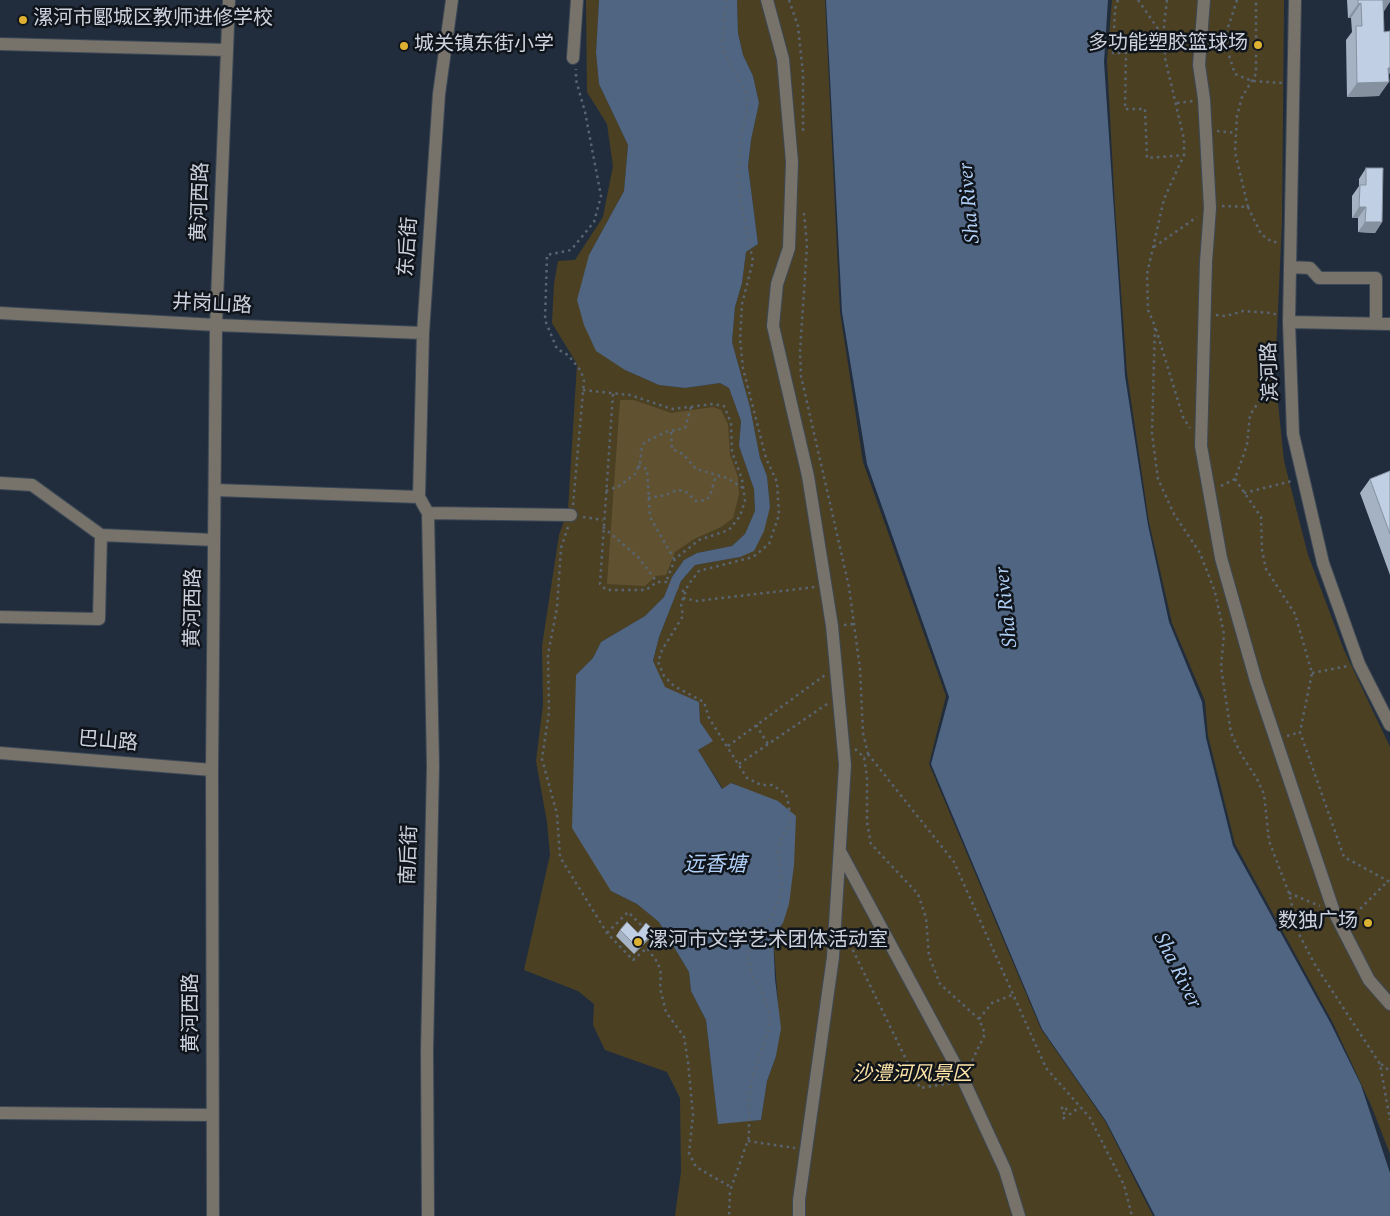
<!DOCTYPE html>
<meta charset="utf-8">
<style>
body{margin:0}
canvas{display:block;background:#212d3c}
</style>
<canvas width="1390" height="1216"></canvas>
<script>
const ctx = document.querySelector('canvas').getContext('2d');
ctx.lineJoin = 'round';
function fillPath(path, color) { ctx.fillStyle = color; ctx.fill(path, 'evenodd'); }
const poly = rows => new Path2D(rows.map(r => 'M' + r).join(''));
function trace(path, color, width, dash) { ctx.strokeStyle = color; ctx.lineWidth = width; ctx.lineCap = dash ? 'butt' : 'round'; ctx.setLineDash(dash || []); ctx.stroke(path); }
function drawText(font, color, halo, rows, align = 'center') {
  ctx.font = font + ' Spectral,"Noto Sans SC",serif'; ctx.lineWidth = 5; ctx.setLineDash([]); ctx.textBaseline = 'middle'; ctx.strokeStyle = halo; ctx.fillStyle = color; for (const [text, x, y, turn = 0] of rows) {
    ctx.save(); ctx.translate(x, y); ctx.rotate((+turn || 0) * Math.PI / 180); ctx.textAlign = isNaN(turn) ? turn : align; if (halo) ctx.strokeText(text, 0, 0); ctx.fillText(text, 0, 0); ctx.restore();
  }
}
fillPath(poly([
 [586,0,599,0,596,53,599,84,628,145,624,191,589,255,625,370,659,385,685,388,720,383,729,388,741,421,739,446,754,489,755,511,745,534,732,546,697,553,684,560,672,577,664,597,645,616,601,642,593,658,576,675,611,891,637,904,659,922,689,972,691,991,706,1020,718,1123,761,1120,767,1081,776,1056,778,1002,773,936,783,923,747,790,732,783,723,789,698,750,712,741,700,722,699,702,665,688,653,662,659,637,681,581,695,565,740,557,770,507,767,476,760,458,750,407,732,342,735,307,742,283,746,252,758,244,748,166,751,140,759,103,753,76,743,55,738,33,737,0,825,0,840,312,863,462,946,696,929,764,1041,1029,1105,1121,1153,1216,675,1216,681,1172,680,1098,667,1072,605,1050,593,1025,594,1004,578,991,524,970,550,855,547,822,536,761,543,705,542,646,559,535,568,510,577,364,552,323,554,284,558,261,575,260,603,217,613,166,607,124,587,92],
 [1112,0,1284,0,1282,221,1275,374,1284,461,1308,555,1344,650,1390,747,1390,1154,1371,1105,1333,1023,1235,844,1208,736,1205,701,1172,623,1149,522,1127,373,1115,208,1107,61]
]), '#4c4023');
fillPath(poly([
 [620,400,634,400,671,413,713,407,721,410,728,424,730,455,738,477,739,494,733,518,721,527,694,539,675,552,666,575,656,576,645,586,607,584]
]), '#605231');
fillPath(poly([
 [599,0,737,0,738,33,743,55,753,76,759,103,751,140,748,166,758,244,746,252,742,283,735,307,732,342,750,407,760,458,767,476,770,507,764,531,754,551,740,557,695,565,681,581,659,637,653,661,665,687,699,702,700,722,713,741,698,750,722,789,731,783,778,801,796,816,794,865,789,904,783,923,773,936,775,979,781,1028,776,1056,767,1081,761,1120,718,1124,706,1020,691,991,689,972,659,922,637,904,611,891,572,828,576,675,593,658,601,642,645,616,664,597,672,577,684,560,697,553,732,546,745,534,755,511,754,489,739,446,741,421,729,388,720,383,685,388,659,385,625,370,596,351,584,325,577,300,589,255,624,191,628,145,599,84,596,53],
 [826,0,1108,0,1104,62,1125,376,1148,525,1169,622,1202,702,1206,738,1233,846,1331,1024,1361,1085,1390,1173,1390,1216,1155,1216,1106,1121,1042,1029,931,764,949,697,867,464,842,312]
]), '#506581');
const minor = poly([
 [767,0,783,59,792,162,789,248,777,284,773,326,808,476,832,626,845,765,833,957,799,1200,799,1216],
 [1204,0,1199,65,1204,99,1210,208,1206,262,1201,446,1221,558,1256,681,1334,912,1369,980,1390,1004],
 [1295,0,1289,322,1293,434,1323,563,1359,664,1390,725],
 [0,44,227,50],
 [573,58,577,0],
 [1290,267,1310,268,1319,278,1376,278,1376,323],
 [0,313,216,325,423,333],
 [1289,322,1390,324],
 [0,483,32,485,101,535,214,540],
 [215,490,419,497],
 [419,497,428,513,433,766,427,1050,428,1216],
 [419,497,423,333,439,94,452,0],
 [428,513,571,515],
 [0,617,99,619,101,535],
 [0,753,212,770],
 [841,853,962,1077,1005,1170,1019,1216],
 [0,1113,212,1115],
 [213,1216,212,770,216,325,229,0]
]);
trace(minor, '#3c4856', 14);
trace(poly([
 [726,0,722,49,747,95,747,113,741,137,738,172,740,199,753,261,742,304,740,339,743,368,766,458,777,482,779,515,769,544,753,557,699,571,688,585,681,604,683,616,662,650,658,662,664,676,674,686,704,702,709,718,747,778,761,785,772,785,786,794,789,806,790,823,781,838,778,849,782,887,779,901,771,919,757,930,751,943,748,958,752,975,761,989,769,1012,770,1026,752,1078,749,1097,749,1137,730,1191,729,1216],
 [789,0,798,26,803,74,803,133],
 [1118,0,1115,9,1113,53,1126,53,1125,109,1145,109,1147,158,1184,155],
 [1138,0,1163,36],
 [1167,0,1164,25,1165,58,1184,139,1184,155,1164,199,1147,274,1148,310,1155,326,1152,434,1158,479,1174,514,1200,553,1215,592,1224,634,1221,667,1231,733,1241,754,1257,779,1264,794,1269,841,1289,893,1298,932,1314,963,1380,1064,1390,1120],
 [1237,0,1224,40,1235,74,1252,81,1282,83],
 [1213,39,1224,40],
 [1177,103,1193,101],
 [1217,131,1236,133],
 [1222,206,1248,207,1261,234,1272,242,1279,242],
 [1248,207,1235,152,1237,116,1242,97,1256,74,1256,0],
 [804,213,807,245,800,352,801,376,849,587,860,669,863,733,868,754,864,757],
 [1154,247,1197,217],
 [1216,315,1226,316,1243,311,1272,313,1277,315],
 [1156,329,1183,417,1190,428],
 [583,390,630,395,672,409,713,404,724,406,731,423,732,452,742,479,745,501,740,516,729,530,699,540,675,559,666,582],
 [613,394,600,584,606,590,646,590,657,582,666,582,685,592],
 [671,432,672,449,683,454,696,469,727,478,743,488],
 [638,466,647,469,650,517,674,559],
 [1235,479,1261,517,1262,550,1266,569,1295,614,1312,673,1300,732,1344,857,1390,882],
 [1221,486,1235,479,1247,445,1250,415,1269,386,1280,381],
 [606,491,619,486,635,474,640,463,642,446,645,442,666,432,685,428,691,407],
 [1244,493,1292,481],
 [648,498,666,495,677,490,685,491,696,501,706,500,710,496,716,475],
 [573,505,584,381,581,371,568,355,557,349,545,320,547,255,571,250,594,222,601,196,585,112,576,80,576,69],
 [583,517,603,520],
 [568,527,561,548,557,608,548,654,549,712,542,759,557,814,560,857,607,933,633,960,647,948,658,963,661,974,660,988,666,1012,684,1037,688,1062,693,1115,689,1153,696,1167,731,1187],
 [603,527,638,557,657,582],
 [683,598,697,601,815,587],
 [844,625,854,624],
 [1312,673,1348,666],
 [756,725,768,744],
 [1287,736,1300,732],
 [728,746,825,675],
 [855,749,864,757,867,778,867,822,871,844,918,894,926,918,929,956,940,984,979,1019,985,1034,970,1065],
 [868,754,954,862,1046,1068,1090,1118,1124,1185,1132,1216],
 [739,764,827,704],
 [1289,893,1320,906],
 [1351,918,1388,881],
 [607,933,628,912,644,928],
 [847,938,920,1088,952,1083],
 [647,948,656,939,650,933],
 [979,1019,992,1003,1012,995],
 [1381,1064,1390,1071],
 [1063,1119,1066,1116,1061,1109,1064,1106,1070,1114,1080,1107],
 [748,1141,795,1148]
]), '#596471', 2.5, [2.5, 4]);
trace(minor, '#77736a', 12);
fillPath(poly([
 [1347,0,1390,0,1384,11,1384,32,1388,76,1379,96,1347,97,1346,40,1352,32,1351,18,1348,18],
 [1366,168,1382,222,1375,233,1358,232,1358,218,1352,218,1352,196,1359,186,1359,179],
 [1390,471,1390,575,1360,493,1370,479],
 [620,930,638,933,651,937,634,954,616,936]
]), '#a5b2c4');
fillPath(poly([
 [1383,0,1390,0,1390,2,1382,14],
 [1361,3,1351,18,1348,18,1358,4],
 [1388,68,1390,68,1390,73,1384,82,1389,82,1379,96,1347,97,1357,83],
 [1359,207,1366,207,1358,218,1352,218],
 [1365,222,1382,222,1375,233,1358,232],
 [655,931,651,937,634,954,638,948]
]), '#8691a0');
const building = poly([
 [1358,0,1384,0,1383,0,1384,32,1390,31,1390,68,1388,68,1389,82,1357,83,1356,26,1362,26,1361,3,1358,4,1358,0],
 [1366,168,1383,168,1382,222,1365,222,1366,207,1359,207,1360,185,1366,185,1366,168],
 [1390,471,1390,534,1370,479,1390,471],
 [627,922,638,933,646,923,655,931,638,948,620,930,627,922]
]);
fillPath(building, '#c0cfe4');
trace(building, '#8691a0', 1);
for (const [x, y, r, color] of [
 [23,20,5,"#dfb133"],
 [1258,45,5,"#dfb133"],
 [404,46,5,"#dfb133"],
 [1368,923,5,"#dfb133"],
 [638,942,5,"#dfb133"]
]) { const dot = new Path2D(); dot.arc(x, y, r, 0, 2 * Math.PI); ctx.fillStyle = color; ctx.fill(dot); trace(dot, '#10151c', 2); }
drawText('20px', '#ccd3de', '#10151c', [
 ["漯河市郾城区教师进修学校",33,20],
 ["多功能塑胶篮球场",1248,45,"right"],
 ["城关镇东街小学",414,46],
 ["数独广场",1358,923,"right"],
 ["漯河市文学艺术团体活动室",648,942]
], 'left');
drawText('20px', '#ccd3de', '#10151c', [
 ["黄河西路",202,202,-88],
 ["东后街",410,247,-86],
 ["井岗山路",212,306,3],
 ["滨河路",1272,372,-92],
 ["黄河西路",195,608,-89],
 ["巴山路",108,743,5],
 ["南后街",411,855,-88],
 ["黄河西路",193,1013,-90]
]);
drawText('italic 20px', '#fce2a5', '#10151c', [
 ["沙澧河风景区",912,1076]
]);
drawText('italic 21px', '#b1d0f8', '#10151c', [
 ["Sha River",971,203,-95],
 ["Sha River",1008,607,-96],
 ["远香塘",715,867],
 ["Sha River",1176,971,63]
]);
</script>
